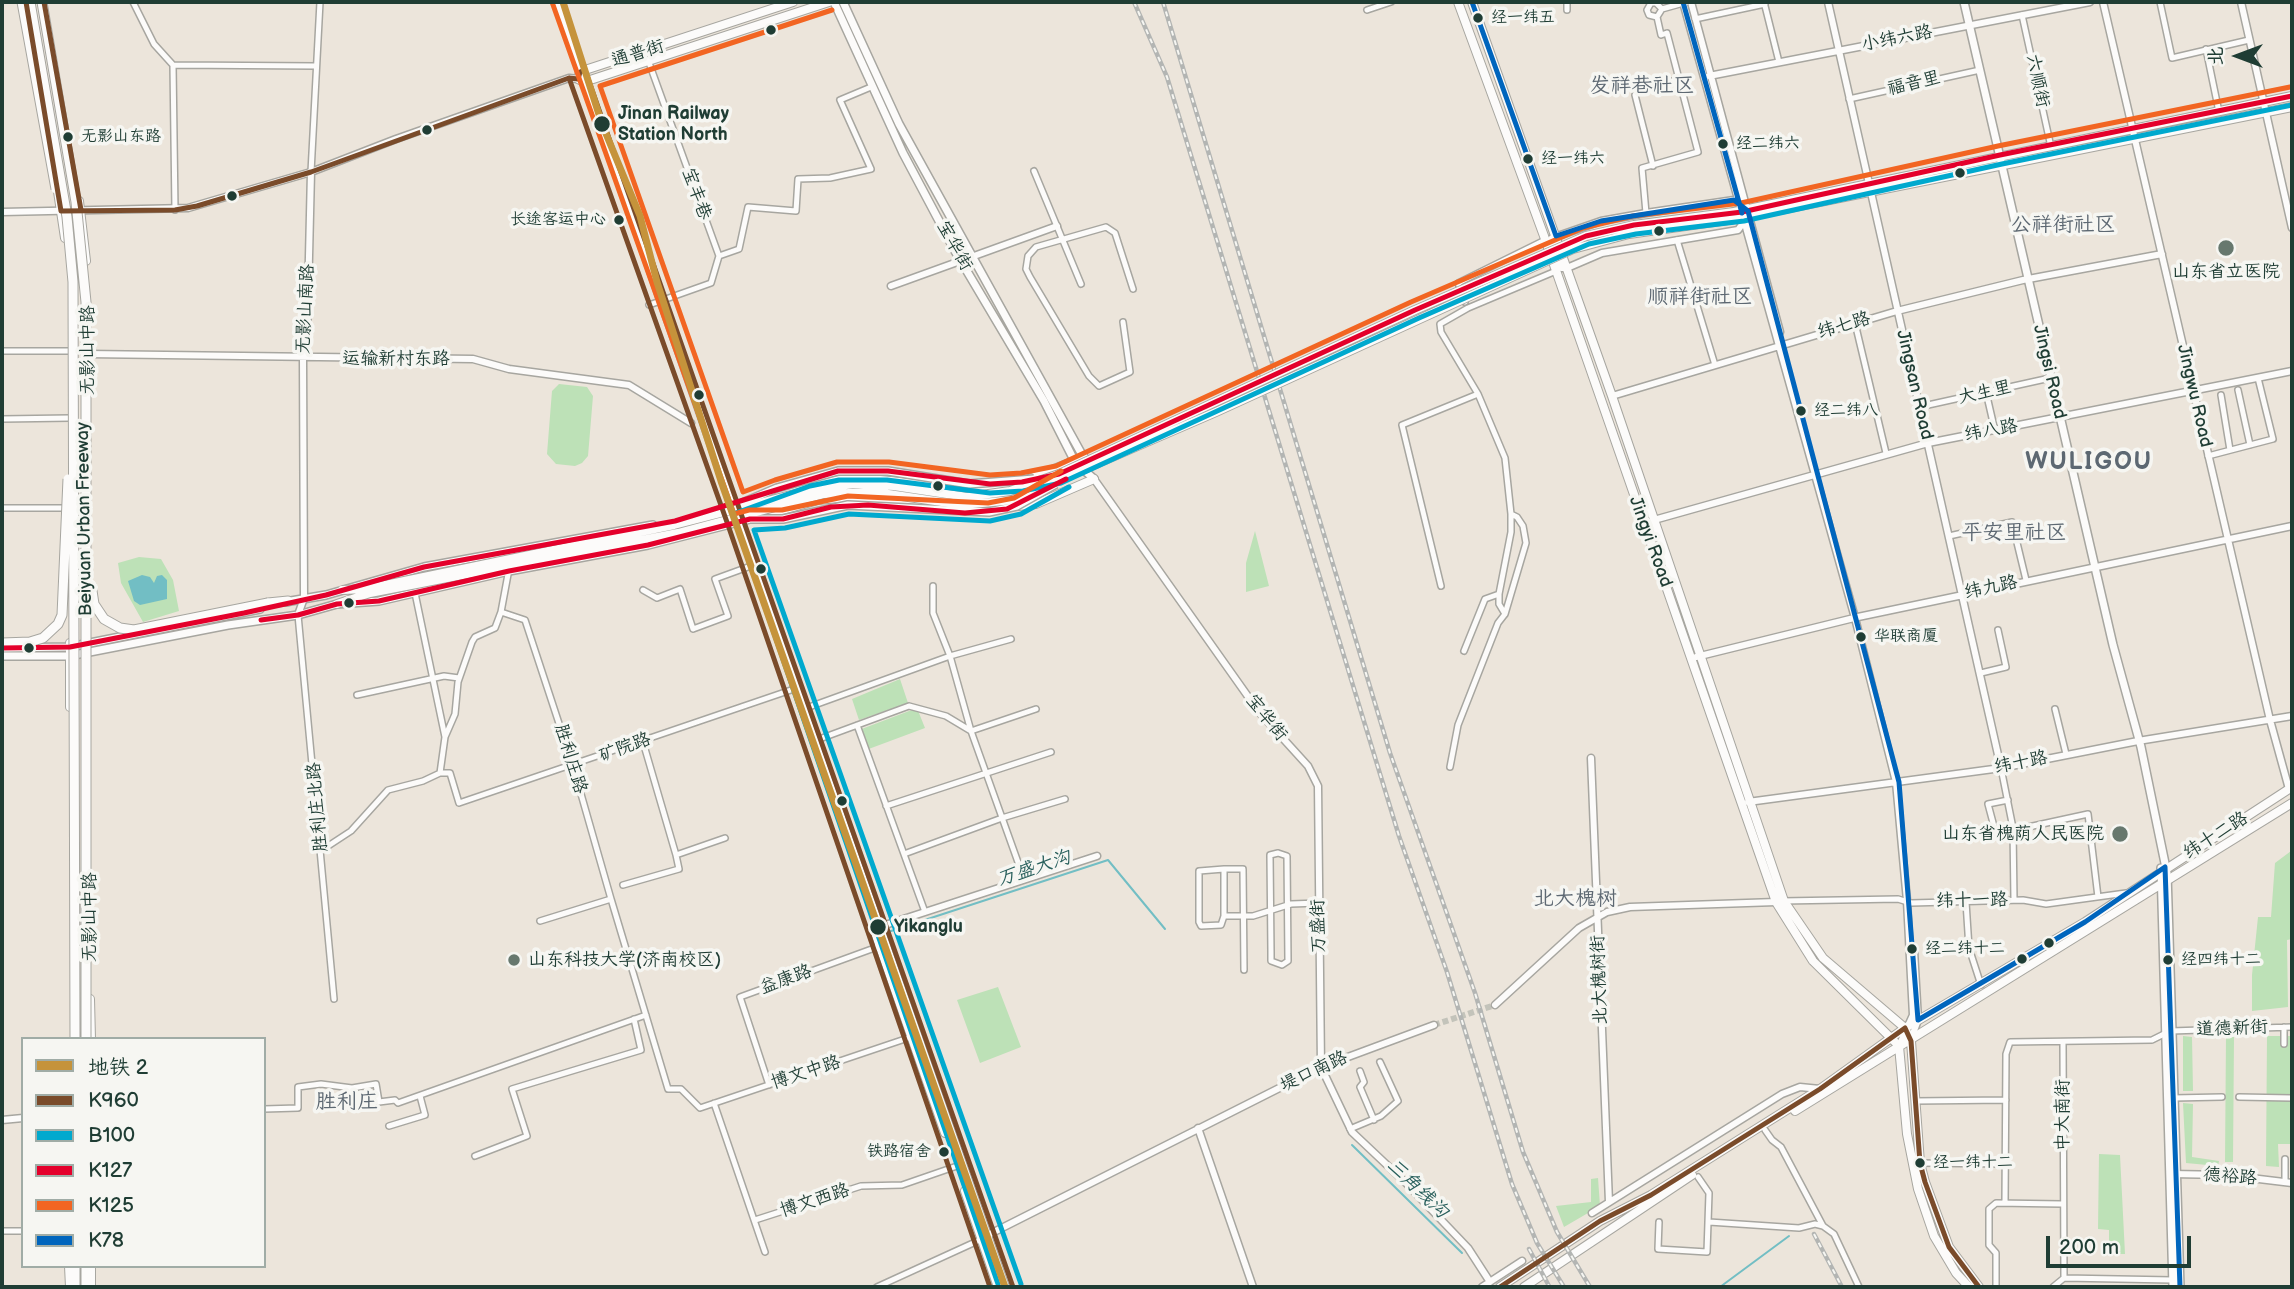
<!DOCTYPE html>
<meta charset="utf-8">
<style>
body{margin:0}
#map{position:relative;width:2294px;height:1289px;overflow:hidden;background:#ece5db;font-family:"Balsamiq Sans","LXGW WenKai TC",sans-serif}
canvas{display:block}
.frame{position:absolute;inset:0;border:4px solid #1f3d34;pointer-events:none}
.legend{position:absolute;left:21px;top:1037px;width:245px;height:231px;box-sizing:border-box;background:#f6f6f2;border:2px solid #a0aca6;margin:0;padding:9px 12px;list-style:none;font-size:21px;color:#1f3d34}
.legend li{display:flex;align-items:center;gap:14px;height:35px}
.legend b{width:35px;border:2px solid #a0aca6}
.north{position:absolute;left:2203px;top:21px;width:70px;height:70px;-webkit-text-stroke:5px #f6f6f2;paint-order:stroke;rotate:270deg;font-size:19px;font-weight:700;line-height:28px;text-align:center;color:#1f3d34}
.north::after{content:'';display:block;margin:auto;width:24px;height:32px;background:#1f3d34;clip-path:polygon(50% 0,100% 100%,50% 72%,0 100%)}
.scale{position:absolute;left:2046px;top:1236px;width:145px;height:32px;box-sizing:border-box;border:4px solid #1f3d34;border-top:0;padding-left:9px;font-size:21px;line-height:24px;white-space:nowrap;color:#1f3d34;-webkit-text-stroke:5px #f6f6f2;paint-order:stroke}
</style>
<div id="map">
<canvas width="2294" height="1289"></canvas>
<div class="frame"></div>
<ul class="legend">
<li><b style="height:9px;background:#c5933b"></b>地铁 2</li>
<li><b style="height:9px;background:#7a4b2a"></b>K960</li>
<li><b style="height:9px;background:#00a9ce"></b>B100</li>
<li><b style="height:9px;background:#e4002b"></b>K127</li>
<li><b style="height:9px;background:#f26522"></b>K125</li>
<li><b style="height:9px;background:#0065bd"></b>K78</li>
</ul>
<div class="north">北</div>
<div class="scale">200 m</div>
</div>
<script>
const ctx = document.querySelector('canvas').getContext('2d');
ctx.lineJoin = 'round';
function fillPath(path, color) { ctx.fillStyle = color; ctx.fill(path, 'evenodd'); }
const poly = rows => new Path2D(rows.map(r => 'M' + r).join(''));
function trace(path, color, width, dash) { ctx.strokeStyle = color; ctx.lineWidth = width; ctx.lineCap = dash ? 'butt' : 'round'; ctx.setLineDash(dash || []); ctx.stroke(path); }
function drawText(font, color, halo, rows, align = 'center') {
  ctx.font = font + ' "Balsamiq Sans","LXGW WenKai TC",sans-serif'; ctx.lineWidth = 7; ctx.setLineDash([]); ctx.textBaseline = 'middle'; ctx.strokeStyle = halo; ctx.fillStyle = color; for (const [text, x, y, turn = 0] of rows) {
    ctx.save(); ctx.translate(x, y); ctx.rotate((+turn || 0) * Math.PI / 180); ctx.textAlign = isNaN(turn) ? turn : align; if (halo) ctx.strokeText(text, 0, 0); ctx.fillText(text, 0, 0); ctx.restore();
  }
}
fillPath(poly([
 [559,384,587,387,593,396,588,456,582,463,575,466,556,464,547,454,552,391],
 [1255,531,1269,586,1246,592,1246,563],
 [139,557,161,559,173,580,179,611,143,622,121,583,118,563],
 [900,679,908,703,859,720,852,699],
 [917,708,925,728,866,750,859,730],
 [2291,851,2292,939,2287,940,2288,1007,2252,1011,2252,975,2258,917,2271,917,2275,863],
 [998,987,1021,1047,980,1063,957,1000],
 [2183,1036,2192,1037,2193,1091,2183,1091],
 [2267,1036,2292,1036,2292,1144,2278,1144,2279,1167,2266,1166],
 [2226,1037,2234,1037,2233,1162,2225,1162],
 [2183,1103,2193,1104,2192,1157,2219,1161,2218,1166,2186,1163],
 [2099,1154,2120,1155,2125,1254,2109,1254,2109,1230,2098,1229],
 [1598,1178,1600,1206,1564,1227,1556,1206,1591,1202,1591,1179]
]), '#bde1b7');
fillPath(poly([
 [142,575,150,577,154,583,157,576,162,575,167,580,167,599,140,605,134,601,128,581]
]), '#72bec4');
trace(poly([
 [643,390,659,400],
 [885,933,1108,860,1165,929],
 [1352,1145,1462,1253],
 [1720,1287,1789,1236]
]), '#72bec4', 2);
trace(poly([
 [1434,1025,1495,1005]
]), '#c3c3ba', 6, [6, 3]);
const minor = poly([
 [133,2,154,44,173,65,175,210],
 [1567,2,1567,10],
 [1764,2,1779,62],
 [2160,2,2172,58,2249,40],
 [1662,9,1656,3,1651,3,1647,10,1649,15,1657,17,1662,9,1687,2],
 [1367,10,1391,2],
 [2022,15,2051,147],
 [1695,19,1765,4],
 [2206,49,2219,112],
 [648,60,719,256,711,283,649,305],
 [173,65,316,66],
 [1849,99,1980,70],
 [1653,166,1635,95,1638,91,1679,79],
 [1034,171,1081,284],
 [311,172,320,2],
 [1646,213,1642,168,1698,152,1667,33,1661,35,1657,17],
 [1677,240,1715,365],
 [719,256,739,249,748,207,796,211,798,179,830,178,871,169,840,100,871,87],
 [1465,302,1458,283,1545,240],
 [1123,322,1130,372,1099,386,1089,376,1030,277,1026,269,1028,256,1036,247,1106,227,1115,233,1133,289],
 [1855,323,1886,453],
 [2,351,70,351],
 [2238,390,2250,445],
 [1986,392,1995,431],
 [2221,395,2230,450],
 [1919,407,2050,378],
 [2,419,70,418],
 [2208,456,2273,439,2258,378],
 [2,508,67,508],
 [1949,536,2012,522,2026,580],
 [933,586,933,613,950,656,971,731,1036,709],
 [1441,586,1402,425,1478,394],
 [643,590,657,598,680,589,693,629,728,616,715,579,748,567],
 [415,593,445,737],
 [501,612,509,569],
 [1505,614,1526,543,1523,526,1517,517,1511,514,1505,458,1478,394,1441,332,1440,324,1468,308,1556,271],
 [298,615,334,999],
 [1464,651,1485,599,1499,594],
 [1981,673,2006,667,1998,630],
 [357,695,444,676,459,678],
 [809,707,950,656,1011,639],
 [2055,709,2066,754],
 [857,725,925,912],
 [814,741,909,706,946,716,971,731,1024,879],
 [643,742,676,855,725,838],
 [1450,767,1458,725,1498,623,1505,614,1499,604,1499,594,1511,532,1511,514],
 [2001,768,2013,828,2014,900],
 [440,773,450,773,459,803,791,690],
 [2008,800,1988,804,1996,834,2088,814,2098,897],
 [886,806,1051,752],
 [322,850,351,831,388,790,423,781,440,773,445,737,455,714,458,682,472,642,475,637,495,628,501,612,525,620,573,766,611,899,540,921],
 [1278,853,1287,856,1288,961,1282,965,1271,961,1271,952,1270,855,1278,853],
 [904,854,1002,818,1065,799],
 [1224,869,1199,871,1199,922,1201,926,1221,925,1224,916,1224,869,1243,869,1244,970],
 [623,885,679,869,676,855],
 [611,899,668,1089,681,1089,700,1108,911,1037],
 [1782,901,1898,899,1911,903,2023,900,2046,904,2126,893],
 [1966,902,1969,948,1981,985],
 [1224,916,1253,916,1291,904,1319,903],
 [2284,1027,2284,1044],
 [2171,1031,2292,1027],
 [2063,1042,2064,1278],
 [1360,1071,1364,1082,1360,1087,1374,1120],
 [769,1085,740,997,880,946],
 [2239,1097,2292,1098],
 [2173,1098,2222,1097],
 [1915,1101,2006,1100],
 [714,1103,765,1252],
 [264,1109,298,1108,298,1087,321,1084,352,1088,376,1084,379,1102,395,1100,398,1103,646,1015],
 [389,1126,425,1115,420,1096],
 [1350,1129,1381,1116,1398,1101,1380,1062],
 [1765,1130,1772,1140,1781,1147,1823,1226,1834,1234,1859,1287],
 [475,1156,527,1136,512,1089,641,1050,634,1019],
 [1920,1163,2006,1164],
 [2285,1182,2285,1159],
 [2005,1203,2006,1054,2010,1042,2152,1040,2166,1033],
 [755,1220,861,1186,902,1185,957,1166],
 [1659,1222,1658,1249,1707,1252,1709,1193,1698,1177],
 [1709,1222,1799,1228,1815,1224,1823,1226],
 [2,1231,23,1231],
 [2064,1278,2172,1280],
 [877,1287,982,1239],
 [1996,1287,1996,1253,1989,1245,1989,1209,1996,1203,2062,1204],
 [2053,1287,2064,1278]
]);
const tertiary = poly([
 [1683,2,1855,618,1896,782,1907,901,1913,1015,1899,1046],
 [1691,2,1780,332],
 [1828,2,2001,768],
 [2103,2,2270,720,2289,789],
 [2241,2,2292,228],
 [1709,76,2090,2],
 [2,212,188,208,311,172,396,139,569,78,578,79],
 [1552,238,1601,221,1646,213,1734,200,1741,206],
 [1545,240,1552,241,1561,268,1567,268,1602,253,1738,230,1746,219],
 [891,286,1057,226],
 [88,354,473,359,509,369,629,385,691,423],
 [1612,396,1897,311,2023,280,2162,254],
 [1094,479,1259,712,1308,766,1318,786,1321,1067,1352,1132,1406,1183,1468,1248,1490,1282],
 [1654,520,1928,443,2292,371],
 [298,615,304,598,303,358,307,340,311,172],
 [1696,657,1858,617,2292,526],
 [1591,758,1609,1202],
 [1748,802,2001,768,2138,741,2292,716],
 [879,927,1097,856],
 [1495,1005,1579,928,1607,912,1630,907,1776,902],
 [1911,1039,1918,1020,1914,950],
 [2,1120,23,1118],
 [1198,1128,1253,1287],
 [2172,1174,2226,1175,2292,1183],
 [1592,1213,1782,1094,1800,1087,1820,1089],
 [984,1237,1321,1067,1434,1025],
 [1482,1287,1522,1261]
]);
const secondary = poly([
 [834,2,903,153,955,251,1044,401,1075,462,1094,479],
 [843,2,899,124,1086,462],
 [1964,2,2113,645,2141,747,2167,873,2180,1287],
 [285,602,326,595,424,567,653,525],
 [2,648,70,647,260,609],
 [2,656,69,656,228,625,298,615,337,604,379,601,509,571,648,545,750,519],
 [2161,868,2173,1287]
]);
const primary = poly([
 [557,2,1005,1287],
 [793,2,585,70,580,72,578,79,584,82,829,2],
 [1458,2,1544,236,1776,902,1813,961,1899,1046],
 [1472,2,1612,396,1784,901,1823,958,1905,1028,1911,1041,1920,1163,1925,1182,1949,1247,1979,1287],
 [57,185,65,238],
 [79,201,86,261],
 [1734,212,2292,96],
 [1735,219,2292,107],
 [762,497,812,483,859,478,974,489,1007,488,1084,457],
 [1018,506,1036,504,1094,479],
 [755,518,818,500,838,498,932,506],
 [70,707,70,643],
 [873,927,945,1133],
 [90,999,91,1039],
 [1899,1046,1907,1134,1918,1189,1934,1236,1956,1273,1969,1287],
 [1795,1111,2292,803],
 [965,1191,998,1287],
 [69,1266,70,1287],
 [91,1266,91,1287],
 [1500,1287,1600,1221,1651,1195,1820,1089,1905,1028,2085,922,2292,787],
 [1524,1287,1692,1175]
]);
const trunk = poly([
 [268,603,288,601],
 [75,1266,75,1287],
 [86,1287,86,1266]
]);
trace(minor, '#a7a6a0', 8);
trace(tertiary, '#a7a6a0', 9);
trace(secondary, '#a7a6a0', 10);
trace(primary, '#a7a6a0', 10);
trace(trunk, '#a7a6a0', 11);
trace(minor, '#fcfbfa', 5);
trace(tertiary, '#fcfbfa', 6);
trace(secondary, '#fcfbfa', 7);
trace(primary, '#fcfbfa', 8);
trace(trunk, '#fcfbfa', 9);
const rail = poly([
 [1134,2,1167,77,1399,836,1447,972,1512,1184,1537,1243,1564,1287],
 [1163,2,1390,753,1475,993,1523,1152,1557,1232,1590,1287],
 [1814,1234,1842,1287],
 [1529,1249,1549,1286]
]);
trace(rail, '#b3b5b3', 4.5);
trace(rail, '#f6f6f2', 2, [5]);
const secondaryBridge = poly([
 [742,503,777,488,838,471,888,471,969,484,1034,479],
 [750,519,783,519,848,505,989,512,1017,506,1056,484]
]);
const primaryBridge = poly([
 [342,590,366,589,674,525,814,489,854,484,894,486,967,497,1010,491,1059,474,1415,310,1586,236,1634,225,1734,212],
 [337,604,370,593,678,533,824,494,875,492,962,505,1013,500,1216,412,1573,249,1629,234,1735,219]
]);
const trunkBridge = poly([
 [22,2,56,189],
 [30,2,67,217,73,282,75,1039],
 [42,2,76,202,86,302,86,1039],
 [91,584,94,604,104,619,120,628,134,630,268,603],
 [2,643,30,642,43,638,58,624,62,615,68,479]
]);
trace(secondaryBridge, '#a7a6a0', 10, []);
trace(primaryBridge, '#a7a6a0', 10, []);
trace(trunkBridge, '#a7a6a0', 11, []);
trace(secondaryBridge, '#fcfbfa', 7);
trace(primaryBridge, '#fcfbfa', 8);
trace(trunkBridge, '#fcfbfa', 9);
trace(poly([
 [26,2,61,211,175,210,197,206,311,172,569,78,578,79,580,72,585,70,1013,1287],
 [44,2,81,210],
 [569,78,728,525,990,1287],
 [1500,1287,1600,1221,1651,1195,1820,1089,1905,1028,1911,1041,1920,1163,1925,1182,1949,1247,1979,1287]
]), '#7a4b2a', 5);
trace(poly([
 [998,1284,733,514,810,486,839,480,887,480,990,493,1023,491,1061,483,1419,318,1589,244,1636,234,1744,221,2002,164,2292,105],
 [1021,1284,754,530,785,528,849,514,990,521,1021,514,1069,487]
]), '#00a9ce', 5);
trace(poly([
 [261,620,298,615,337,604,379,601,509,571,648,545,750,519,783,519,831,507,868,505,965,513,1007,509,1066,479],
 [2,648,70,647,244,613,326,595,424,567,675,521,838,471,888,471,990,484,1022,482,1059,474,1415,310,1586,236,1634,225,1742,212,2000,155,2292,96]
]), '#e4002b', 5);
trace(poly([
 [552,2,734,514,749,510,782,510,848,496,988,503,1014,498,1061,471],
 [832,10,600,86,743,492,775,480,837,462,889,462,990,475,1021,473,1056,466,1411,302,1583,228,1633,216,1741,203,1998,146,2290,87]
]), '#f26522', 5);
trace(poly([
 [1472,2,1556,236,1601,221,1734,200,1748,211,1899,782,1918,1020,2085,922,2165,867,2180,1287],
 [1683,2,1742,213]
]), '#0065bd', 5);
trace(poly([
 [563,2,602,124,640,216,657,282,721,481,1005,1287]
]), '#c5933b', 7);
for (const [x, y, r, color] of [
 [1478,18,6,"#1f3d34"],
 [771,30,6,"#1f3d34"],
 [602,124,9,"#1f3d34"],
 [427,130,6,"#1f3d34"],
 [68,137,6,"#1f3d34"],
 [1723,144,6,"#1f3d34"],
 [1528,159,6,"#1f3d34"],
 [1960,173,6,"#1f3d34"],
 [232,196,6,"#1f3d34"],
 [619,220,6,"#1f3d34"],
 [1659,231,6,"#1f3d34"],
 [2226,248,9,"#67786e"],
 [699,395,6,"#1f3d34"],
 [1801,411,6,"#1f3d34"],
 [938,486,6,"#1f3d34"],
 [761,569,6,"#1f3d34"],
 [349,603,6,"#1f3d34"],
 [1861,637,6,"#1f3d34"],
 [29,648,6,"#1f3d34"],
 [842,801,6,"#1f3d34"],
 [2120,834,9,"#67786e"],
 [878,927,9,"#1f3d34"],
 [2049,943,6,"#1f3d34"],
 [1912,949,6,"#1f3d34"],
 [2022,959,6,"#1f3d34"],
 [514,960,7,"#67786e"],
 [2168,960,6,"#1f3d34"],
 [944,1152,6,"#1f3d34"],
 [1920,1163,6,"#1f3d34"]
]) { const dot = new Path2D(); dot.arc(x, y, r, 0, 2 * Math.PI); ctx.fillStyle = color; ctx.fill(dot); trace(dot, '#f6f6f2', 2.5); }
drawText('16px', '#1f3d34', '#f6f6f2', [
 ["经一纬五",1491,18],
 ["无影山东路",81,137],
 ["经二纬六",1736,144],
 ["经一纬六",1541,159],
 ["长途客运中心",606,220,"right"],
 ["经二纬八",1814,411],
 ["华联商厦",1874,637],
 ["经二纬十二",1925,949],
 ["经四纬十二",2181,960],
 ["铁路宿舍",931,1152,"right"],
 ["经一纬十二",1933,1163]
], 'left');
drawText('18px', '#1f3d34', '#f6f6f2', [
 ["小纬六路",1897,39,-11],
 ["通普街",638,54,-17],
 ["六顺街",2037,81,78],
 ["福音里",1914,84,-13],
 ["宝丰巷",696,194,70],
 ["宝华街",954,246,61],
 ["无影山南路",306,309,-87],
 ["纬七路",1844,326,-16],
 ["无影山中路",88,350,-90],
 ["运输新村东路",396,359],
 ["Jingsi Road",2049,372,77],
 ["Jingsan Road",1914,385,77],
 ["大生里",1985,393,-12],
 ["Jingwu Road",2194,396,77],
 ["纬八路",1991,431,-10],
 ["Beiyuan Urban Freeway",85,519,-91],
 ["Jingyi Road",1650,542,70],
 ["纬九路",1991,588,-12],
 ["宝华街",1266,718,51],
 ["矿院路",625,748,-20],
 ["胜利庄路",570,759,73],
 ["纬十路",2021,763,-11],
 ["胜利庄北路",318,807,-95],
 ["纬十二路",2216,836,-32],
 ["纬十一路",1972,901,-1],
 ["无影山中路",90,917,-90],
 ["万盛街",1319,926,-91],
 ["益康路",786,980,-20],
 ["北大槐树街",1600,980,-92],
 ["道德新街",2232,1029,-2],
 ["堤口南路",1314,1072,-25],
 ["博文中路",806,1073,-18],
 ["中大南街",2063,1115,-90],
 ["德裕路",2230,1177,5],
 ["博文西路",815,1201,-18]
]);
drawText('bold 18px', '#1f3d34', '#f6f6f2', [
 ["Jinan Railway",618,114],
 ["Station North",618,135],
 ["Yikanglu",894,927]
], 'left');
drawText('18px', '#1f3d34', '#f6f6f2', [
 ["山东省立医院",2226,272],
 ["山东省槐荫人民医院",2104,834,"right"],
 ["山东科技大学(济南校区)",528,960,"left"]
]);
drawText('italic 19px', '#285f5c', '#f6f6f2', [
 ["万盛大沟",1034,869,-18],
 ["三角线沟",1417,1189,44]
]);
drawText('21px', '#5d6872', '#f6f6f2', [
 ["发祥巷社区",1642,87],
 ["公祥街社区",2063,226],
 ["顺祥街社区",1700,298],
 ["平安里社区",2014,534],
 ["北大槐树",1575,900],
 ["胜利庄",347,1103]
]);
ctx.letterSpacing = '2px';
drawText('bold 24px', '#5d6872', '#f6f6f2', [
 ["WULIGOU",2089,463]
]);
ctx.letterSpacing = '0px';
</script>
